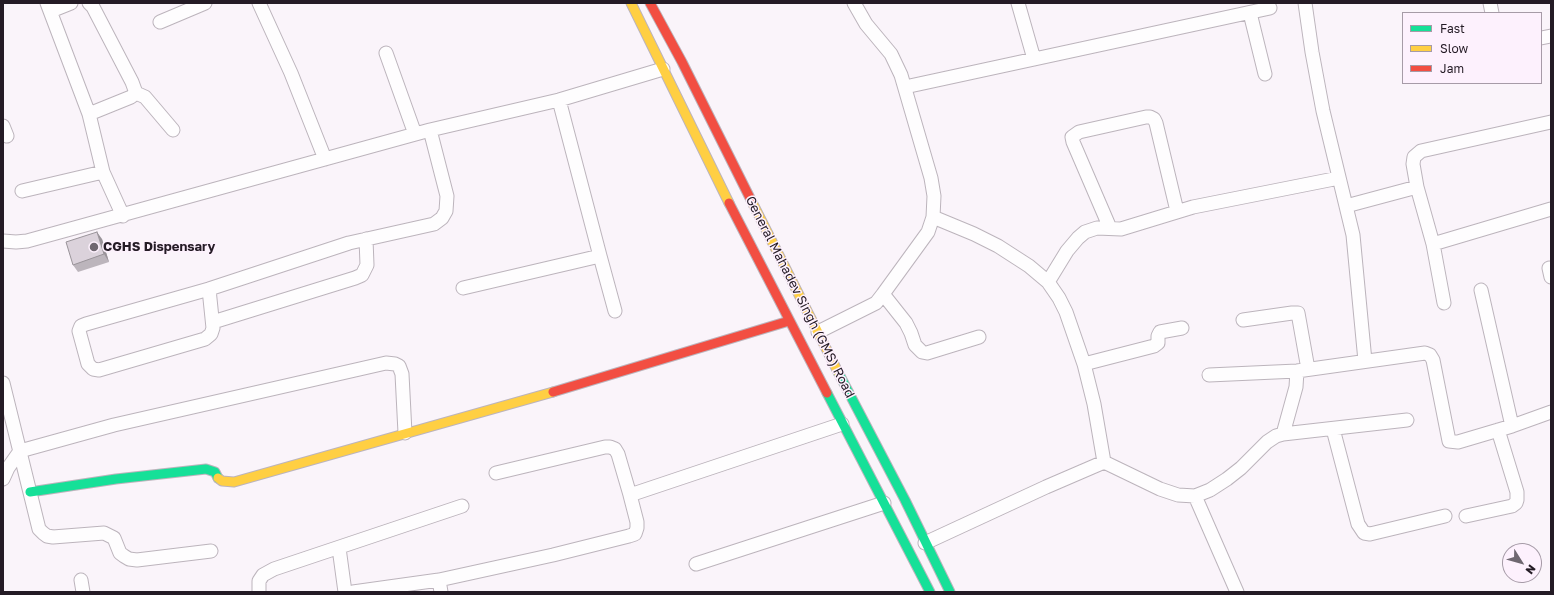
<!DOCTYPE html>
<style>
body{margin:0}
#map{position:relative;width:1554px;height:595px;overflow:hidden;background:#faf4fa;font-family:"Golos Text",sans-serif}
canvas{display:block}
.frame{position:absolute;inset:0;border:4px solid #241b25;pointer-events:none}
.legend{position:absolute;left:1402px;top:12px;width:140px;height:72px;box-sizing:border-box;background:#fdf1fd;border:1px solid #a69ba7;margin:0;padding:5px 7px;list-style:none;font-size:12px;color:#241b25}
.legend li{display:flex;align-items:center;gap:8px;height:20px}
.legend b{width:20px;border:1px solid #a69ba7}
.north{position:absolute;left:1502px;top:543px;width:40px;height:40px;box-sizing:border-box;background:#fdf1fd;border:1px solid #a69ba7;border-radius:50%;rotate:127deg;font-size:11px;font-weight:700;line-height:16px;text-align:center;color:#241b25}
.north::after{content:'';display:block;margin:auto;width:14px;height:18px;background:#6f6770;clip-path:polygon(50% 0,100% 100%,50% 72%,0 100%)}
</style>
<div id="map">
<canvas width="1554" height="595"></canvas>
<div class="frame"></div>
<ul class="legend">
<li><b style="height:5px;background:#16e098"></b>Fast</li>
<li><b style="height:5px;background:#ffcf43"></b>Slow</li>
<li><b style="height:5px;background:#f24e42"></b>Jam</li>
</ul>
<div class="north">N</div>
</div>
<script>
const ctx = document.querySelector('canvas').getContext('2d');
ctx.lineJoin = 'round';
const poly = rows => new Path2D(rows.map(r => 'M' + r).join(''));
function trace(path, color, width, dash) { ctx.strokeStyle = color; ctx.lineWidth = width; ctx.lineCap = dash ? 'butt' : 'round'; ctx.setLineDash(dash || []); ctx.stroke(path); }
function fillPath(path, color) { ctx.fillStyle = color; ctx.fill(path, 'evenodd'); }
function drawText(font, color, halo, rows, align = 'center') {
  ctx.font = font + ' "Golos Text",sans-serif'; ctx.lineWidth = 3; ctx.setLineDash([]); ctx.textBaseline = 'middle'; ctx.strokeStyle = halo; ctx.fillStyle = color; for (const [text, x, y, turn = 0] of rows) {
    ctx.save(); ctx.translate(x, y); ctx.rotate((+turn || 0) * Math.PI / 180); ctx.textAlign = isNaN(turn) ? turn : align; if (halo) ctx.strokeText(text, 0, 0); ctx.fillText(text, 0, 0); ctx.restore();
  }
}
const street = poly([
 [47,3,89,114,103,172,123,216],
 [89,3,93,7,132,82,136,93,131,97,89,114],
 [259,3,291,73,325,159],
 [1018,3,1034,59],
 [1305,3,1312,52,1323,111,1353,235,1365,361],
 [1490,3,1492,13],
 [51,11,71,3],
 [1250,13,1265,74],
 [160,22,205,3],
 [1541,38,1551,36],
 [386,53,415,134],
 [905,87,1270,8],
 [136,93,145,97,173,130],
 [559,100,600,256,615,311],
 [1551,122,1421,151,1414,157,1413,164,1417,187,1433,244,1551,209],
 [3,126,7,136],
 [22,191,103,172],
 [1346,206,1417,187],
 [933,217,974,234,998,246,1029,266,1048,282,1059,298,1066,312,1084,364,1094,404,1104,462],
 [1110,228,1073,142,1072,137,1079,132,1146,117,1150,117,1154,119,1156,123,1177,211],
 [3,241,16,242,27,241,430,130,559,100,663,69],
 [1433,244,1444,303],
 [1549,268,1551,277],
 [1048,282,1067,251,1078,238,1085,232,1097,228,1121,229,1193,207,1339,178],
 [463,288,600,256],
 [209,289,213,328,211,334,205,339,99,370,93,369,88,364,79,331,81,326,86,324,209,289,349,243,434,224,442,218,446,211,447,196,430,130],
 [1481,290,1512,426],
 [883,294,906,323,911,333,915,345,922,352,927,353,979,337],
 [1243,320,1292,313,1298,313,1308,369],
 [213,322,355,278,362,275,367,265,366,239],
 [818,332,876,303,883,294,928,232,933,217,934,196,931,178,901,75,891,54,866,24,854,3],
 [1084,364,1154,346,1158,343,1158,336,1160,332,1182,328],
 [1209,375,1297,371,1425,353,1430,355,1433,360,1449,441,1458,442,1512,426,1551,412],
 [3,383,39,529,43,533,47,536,53,537,104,533,114,538,120,553,124,556,129,559,137,560,211,551],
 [1333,429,1358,524,1364,533,1370,534,1445,516],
 [1283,434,1407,420],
 [3,479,8,468,20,451,114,425,386,363,395,364,399,366,402,374,405,433],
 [630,495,842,424],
 [1195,496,1237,592],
 [1466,516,1512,506,1516,503,1517,500,1517,492,1498,430],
 [925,543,1046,487,1104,462,1160,489,1178,495,1195,496,1210,490,1227,479,1241,468,1267,442,1276,436,1283,434,1296,387,1297,371],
 [339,548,345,592],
 [696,564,884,503],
 [81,580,83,592],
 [439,580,441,592],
 [259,592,259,581,263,575,274,569,462,506],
 [353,592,439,580,553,555,629,536,635,534,637,528,637,522,630,495,618,454,615,449,610,447,605,447,496,473]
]);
const fast = poly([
 [838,372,905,500,950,592],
 [827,393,930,592],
 [30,492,116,479,206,469,215,472,218,478]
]);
const slow = poly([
 [631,3,729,203],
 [751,200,838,372],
 [218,478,222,481,234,482,553,392]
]);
const jam = poly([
 [650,3,682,62,751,200],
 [729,203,827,393],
 [553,392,789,321]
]);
trace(street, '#bcb4bc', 15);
trace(fast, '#bcb4bc', 11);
trace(slow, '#bcb4bc', 11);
trace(jam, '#bcb4bc', 11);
trace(street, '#fefdfe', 13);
trace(fast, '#16e098', 9);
trace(slow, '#ffcf43', 9);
trace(jam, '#f24e42', 9);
fillPath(poly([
 [102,239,109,262,78,272,73,265]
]), '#bcb5bc');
fillPath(poly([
 [97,232,102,239,109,262,104,254]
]), '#999399');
const building = poly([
 [97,232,104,254,73,265,66,242,97,232]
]);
fillPath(building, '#dbd2db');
trace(building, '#999399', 1);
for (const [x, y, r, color] of [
 [94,247,5,"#6f6770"]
]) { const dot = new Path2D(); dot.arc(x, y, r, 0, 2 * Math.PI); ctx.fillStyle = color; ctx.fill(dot); trace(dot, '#fdf1fd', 1.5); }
drawText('bold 13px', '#241b25', '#fdf1fd', [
 ["CGHS Dispensary",103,247]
], 'left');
drawText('13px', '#241b25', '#fdf1fd', [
 ["General Mahadev Singh (GMS) Road",800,297,63]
]);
</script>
